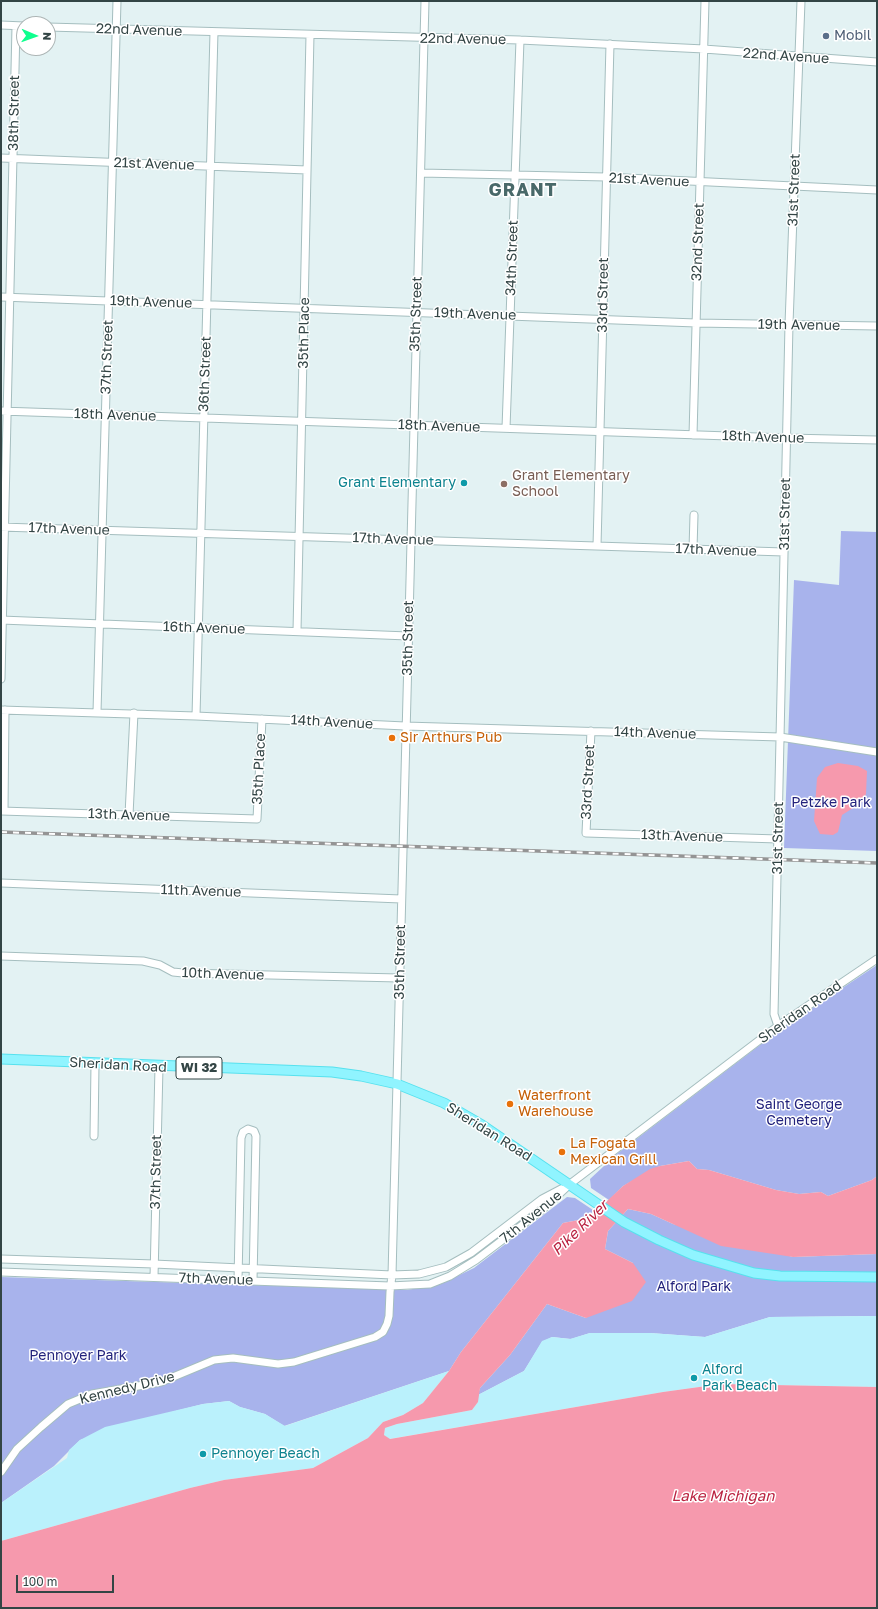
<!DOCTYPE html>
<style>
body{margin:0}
#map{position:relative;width:878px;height:1609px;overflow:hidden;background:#e3f2f3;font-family:"Golos Text",sans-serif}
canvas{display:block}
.frame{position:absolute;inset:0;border:2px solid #334545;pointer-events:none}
.north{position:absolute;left:16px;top:16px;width:40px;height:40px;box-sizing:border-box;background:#fff;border:1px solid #adb5b5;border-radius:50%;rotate:92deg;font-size:11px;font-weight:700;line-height:16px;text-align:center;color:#334545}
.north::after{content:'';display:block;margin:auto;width:14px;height:18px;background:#0eff8e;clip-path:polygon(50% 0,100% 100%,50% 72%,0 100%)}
.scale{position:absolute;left:16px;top:1575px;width:98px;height:18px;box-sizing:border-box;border:2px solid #334545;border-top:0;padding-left:5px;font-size:12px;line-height:14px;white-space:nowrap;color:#334545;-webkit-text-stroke:3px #fff;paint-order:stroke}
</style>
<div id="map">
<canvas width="878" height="1609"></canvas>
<div class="frame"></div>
<div class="north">N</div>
<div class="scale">100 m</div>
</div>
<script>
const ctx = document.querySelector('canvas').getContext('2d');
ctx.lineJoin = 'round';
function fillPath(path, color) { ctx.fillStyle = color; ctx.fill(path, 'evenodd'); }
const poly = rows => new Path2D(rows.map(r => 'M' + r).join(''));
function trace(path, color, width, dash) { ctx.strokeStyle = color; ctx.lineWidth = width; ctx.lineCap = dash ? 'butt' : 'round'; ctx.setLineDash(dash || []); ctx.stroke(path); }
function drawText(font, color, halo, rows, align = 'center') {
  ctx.font = font + ' "Golos Text",sans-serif'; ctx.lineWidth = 3; ctx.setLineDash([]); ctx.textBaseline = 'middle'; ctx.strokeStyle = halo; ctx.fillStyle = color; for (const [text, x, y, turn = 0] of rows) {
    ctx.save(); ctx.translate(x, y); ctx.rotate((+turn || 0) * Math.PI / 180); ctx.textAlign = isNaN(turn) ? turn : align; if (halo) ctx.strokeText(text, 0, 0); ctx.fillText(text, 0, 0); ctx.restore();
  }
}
fillPath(poly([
 [841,531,877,532,877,851,784,848,794,580,839,585],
 [877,965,877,1176,872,1180,828,1196,821,1192,799,1194,776,1190,709,1170,697,1169,689,1161,660,1166,623,1186,609,1200,591,1188,590,1179,618,1153,781,1029],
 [567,1197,575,1198,593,1210,589,1218,563,1223,461,1352,449,1371,284,1426,265,1414,240,1407,229,1401,203,1404,156,1416,80,1440,54,1466,1,1503,1,1277,407,1290,441,1284,474,1268],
 [628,1209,651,1214,673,1224,793,1257,877,1254,877,1316,770,1317,705,1337,650,1333,590,1333,571,1339,552,1337,542,1342,524,1371,478,1395,480,1388,510,1355,547,1304,586,1318,633,1263,605,1249,608,1231]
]), '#a8b3ec');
fillPath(poly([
 [877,1316,877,1387,721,1384,663,1392,389,1439,384,1435,385,1428,397,1424,472,1410,478,1402,478,1395,524,1371,542,1341,552,1337,570,1339,590,1333,650,1333,705,1337,770,1317],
 [449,1371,423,1403,403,1415,383,1422,368,1438,313,1468,224,1480,190,1488,1,1541,1,1503,67,1458,69,1450,80,1440,105,1427,203,1404,229,1401,240,1407,265,1414,285,1426]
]), '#baf1fc');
fillPath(poly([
 [838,763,858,766,867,771,866,794,861,803,842,815,838,832,833,835,820,834,814,821,817,778,825,767],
 [689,1161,697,1169,709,1170,776,1190,799,1194,821,1192,828,1196,872,1180,877,1176,877,1254,793,1257,721,1246,651,1214,628,1209,608,1231,605,1249,633,1263,646,1282,632,1301,586,1318,547,1304,510,1355,480,1388,478,1402,472,1410,397,1424,385,1428,384,1435,390,1439,663,1392,721,1384,877,1387,877,1608,1,1608,1,1541,190,1488,224,1480,313,1468,368,1438,383,1422,403,1415,423,1403,449,1371,461,1352,563,1223,589,1218,623,1186,650,1169,660,1166]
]), '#f699ad');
const minor = poly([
 [1,25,24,26],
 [48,27,520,40,704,49,877,62],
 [1,158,307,170],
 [421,173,606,177,877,190],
 [1,297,696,323,877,326],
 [1,411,787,438,877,440],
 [506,428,520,40],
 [693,435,705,1],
 [1,527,784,552],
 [597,546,610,44],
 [693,549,694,515],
 [1,620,408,636],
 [297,631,310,35],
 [1,679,16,26],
 [1,710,196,716,405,726,780,737,877,752],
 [97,712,117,1],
 [196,716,214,32],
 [591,731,586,833,778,839],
 [1,811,257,819,262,719],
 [4,811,5,710],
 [129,815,134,713],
 [1,883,401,899],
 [1,956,143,961,160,965,173,972,183,973,399,978],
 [778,1026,774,1014,789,324,801,1],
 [94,1136,95,1064],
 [1,1259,154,1264,392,1275,419,1274,446,1267,471,1253,542,1199,561,1189],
 [1,1272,390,1286,430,1284,450,1276,476,1260,542,1210,570,1184,778,1026,877,959],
 [154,1277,159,1067],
 [238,1280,241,1138,243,1132,248,1129,254,1131,256,1136,253,1281],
 [1,1472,17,1449,41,1427,68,1404,92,1394,161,1382,214,1360,223,1359,233,1358,278,1364,294,1362,375,1337,383,1332,387,1324,389,1316,390,1292,392,1275,425,1]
]);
const major = poly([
 [1,1059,332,1072,361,1076,397,1084,444,1103,482,1125,624,1222,659,1240,693,1255,754,1273,780,1276,877,1277]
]);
trace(minor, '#a5bebf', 9);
trace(major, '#57e1ee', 11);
trace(minor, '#fff', 7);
trace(major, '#90f4ff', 9);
const rail = poly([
 [1,832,877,863]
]);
trace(rail, '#949494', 3.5);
trace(rail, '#fff', 2, [6]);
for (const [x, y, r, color] of [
 [826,36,4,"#5c6f8a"],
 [464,483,4,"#0f9aa8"],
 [504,484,4,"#8d6e63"],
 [392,738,4,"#e8710a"],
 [510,1104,4,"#e8710a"],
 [562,1152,4,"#e8710a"],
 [694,1378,4,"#0f9aa8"],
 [203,1454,4,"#0f9aa8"]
]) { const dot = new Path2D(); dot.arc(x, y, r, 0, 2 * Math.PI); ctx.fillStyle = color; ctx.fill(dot); trace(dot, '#fff', 1.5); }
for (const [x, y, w] of [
 [199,1068,46]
]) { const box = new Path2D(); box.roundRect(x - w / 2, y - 11, w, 22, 3); ctx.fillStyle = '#fff'; ctx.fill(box); trace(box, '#334545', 1); }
drawText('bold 13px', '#334545', null, [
 ["WI 32",199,1068]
]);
drawText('14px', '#334545', '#fff', [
 ["22nd Avenue",139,30,2],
 ["22nd Avenue",463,39,1],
 ["22nd Avenue",786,56,4],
 ["38th Street",14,113,-89],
 ["21st Avenue",154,164,2],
 ["21st Avenue",649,180,3],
 ["31st Street",794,190,-88],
 ["32nd Street",698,242,-88],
 ["34th Street",512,258,-88],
 ["33rd Street",603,295,-89],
 ["19th Avenue",151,302,2],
 ["35th Street",416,314,-88],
 ["19th Avenue",475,314,2],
 ["19th Avenue",799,325,1],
 ["35th Place",304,333,-89],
 ["37th Street",107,357,-88],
 ["36th Street",205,374,-88],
 ["18th Avenue",115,415,2],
 ["18th Avenue",439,426,2],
 ["18th Avenue",763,437,2],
 ["31st Street",785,514,-89],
 ["17th Avenue",69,529,2],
 ["17th Avenue",393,539,2],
 ["17th Avenue",716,550,2],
 ["16th Avenue",204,628,2],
 ["35th Street",408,638,-89],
 ["14th Avenue",332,722,3],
 ["14th Avenue",655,733,2],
 ["35th Place",259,769,-87],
 ["33rd Street",588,782,-87],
 ["13th Avenue",129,815,2],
 ["13th Avenue",682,836,2],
 ["31st Street",778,838,-89],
 ["11th Avenue",201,891,2],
 ["35th Street",400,962,-89],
 ["10th Avenue",223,974,2],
 ["Sheridan Road",800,1012,-35],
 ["Sheridan Road",118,1065,3],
 ["Sheridan Road",489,1132,32],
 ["37th Street",156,1172,-89],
 ["7th Avenue",531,1217,-39],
 ["7th Avenue",216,1279,2],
 ["Kennedy Drive",127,1388,-14]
]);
drawText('14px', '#4e5e75', '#fff', [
 ["Mobil",834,36]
], 'left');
drawText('14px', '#785e54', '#fff', [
 ["Grant Elementary",512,476],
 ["School",512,492]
], 'left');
drawText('14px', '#0d838f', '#fff', [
 ["Grant Elementary",456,483,"right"],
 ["Alford",702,1370],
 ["Park Beach",702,1386],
 ["Pennoyer Beach",211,1454]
], 'left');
drawText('14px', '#c56008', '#fff', [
 ["Sir Arthurs Pub",400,738],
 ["Waterfront",518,1096],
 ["Warehouse",518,1112],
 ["La Fogata",570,1144],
 ["Mexican Grill",570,1160]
], 'left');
drawText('14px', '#22227c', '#fff', [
 ["Petzke Park",831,803],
 ["Saint George",799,1105],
 ["Cemetery",799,1121],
 ["Alford Park",694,1287],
 ["Pennoyer Park",78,1356]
]);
drawText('italic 15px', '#ba2341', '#fff', [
 ["Pike River",580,1228,-44],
 ["Lake Michigan",723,1496]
]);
ctx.letterSpacing = '1px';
drawText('bold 18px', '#496969', '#fff', [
 ["GRANT",523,190]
]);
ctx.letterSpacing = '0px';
</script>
